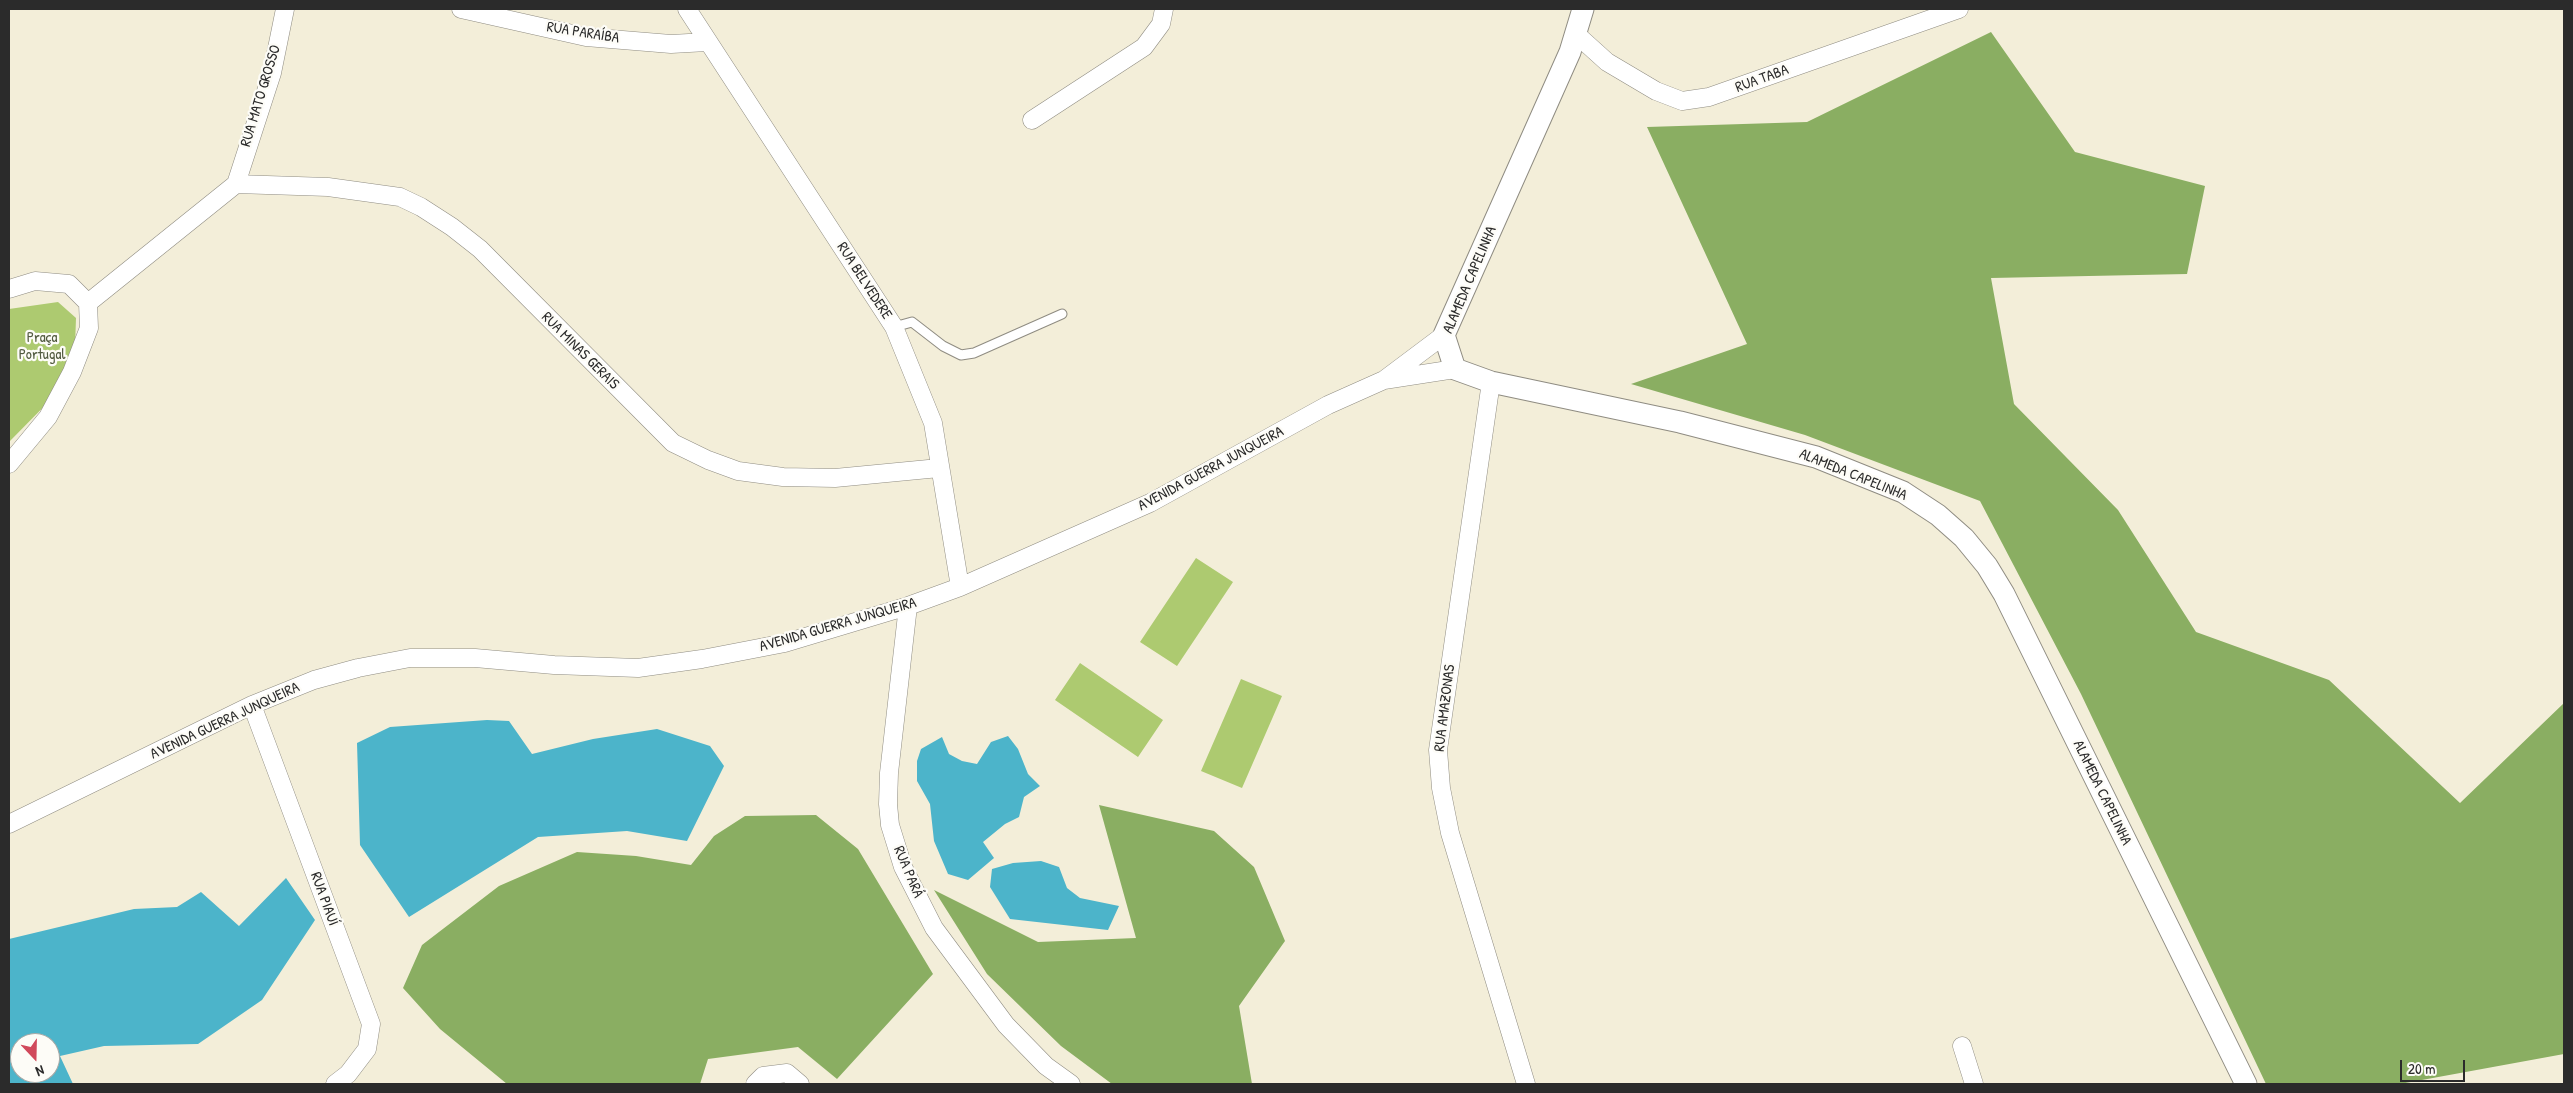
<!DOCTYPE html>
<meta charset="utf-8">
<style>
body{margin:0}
#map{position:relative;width:2573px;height:1093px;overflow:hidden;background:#f3eed9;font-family:"Patrick Hand",sans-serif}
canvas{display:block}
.frame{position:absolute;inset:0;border:10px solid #2b2b2b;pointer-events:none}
.north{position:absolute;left:10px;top:1033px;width:50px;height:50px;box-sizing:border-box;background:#fdfcf7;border:1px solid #a9a8a5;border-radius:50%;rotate:159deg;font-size:14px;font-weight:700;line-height:20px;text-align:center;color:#2b2b2b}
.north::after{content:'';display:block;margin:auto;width:18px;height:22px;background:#d1495b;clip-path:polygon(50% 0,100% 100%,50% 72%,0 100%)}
.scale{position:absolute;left:2400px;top:1060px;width:65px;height:22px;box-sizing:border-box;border:2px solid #2b2b2b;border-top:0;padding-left:6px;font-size:15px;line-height:18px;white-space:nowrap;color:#2b2b2b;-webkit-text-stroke:4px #fdfcf7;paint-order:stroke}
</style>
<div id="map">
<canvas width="2573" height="1093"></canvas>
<div class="frame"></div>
<div class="north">N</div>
<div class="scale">20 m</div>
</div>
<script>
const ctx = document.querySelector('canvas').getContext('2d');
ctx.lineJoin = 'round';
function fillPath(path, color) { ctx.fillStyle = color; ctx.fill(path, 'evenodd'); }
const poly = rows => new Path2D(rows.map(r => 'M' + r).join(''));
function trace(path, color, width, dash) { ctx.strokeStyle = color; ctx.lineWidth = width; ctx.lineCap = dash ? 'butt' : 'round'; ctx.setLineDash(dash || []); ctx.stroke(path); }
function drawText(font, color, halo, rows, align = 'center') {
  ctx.font = font + ' "Patrick Hand",sans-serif'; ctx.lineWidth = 4.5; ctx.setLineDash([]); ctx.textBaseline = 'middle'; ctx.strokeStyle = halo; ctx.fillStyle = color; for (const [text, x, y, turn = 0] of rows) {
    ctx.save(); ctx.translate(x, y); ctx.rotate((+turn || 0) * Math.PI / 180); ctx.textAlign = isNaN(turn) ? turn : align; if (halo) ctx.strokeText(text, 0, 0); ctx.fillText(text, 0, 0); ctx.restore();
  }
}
fillPath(poly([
 [58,302,76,318,74,376,9,442,9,309],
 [1196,558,1233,582,1177,666,1140,642],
 [1080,663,1163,720,1138,757,1055,700],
 [1241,679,1282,696,1242,788,1201,771]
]), '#adca70');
fillPath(poly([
 [1991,32,2075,152,2205,186,2187,274,1991,278,2014,404,2118,510,2196,632,2329,680,2460,803,2564,703,2564,1054,2400,1084,2266,1084,2081,694,1980,501,1805,435,1631,384,1747,344,1647,127,1807,122],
 [1099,805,1214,831,1254,867,1285,941,1239,1006,1252,1084,1112,1084,1061,1046,987,974,934,890,1038,942,1136,938],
 [816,815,858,849,933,974,837,1079,798,1047,708,1059,700,1084,507,1084,440,1029,403,988,422,945,499,886,577,852,636,856,691,865,714,836,745,816]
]), '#8aae62');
fillPath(poly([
 [487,720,509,721,532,754,593,739,657,729,710,746,724,766,687,841,627,831,538,837,409,917,360,845,357,743,390,727],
 [1008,736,1018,749,1028,774,1040,786,1024,797,1019,817,1005,824,983,842,994,858,968,880,948,874,934,841,930,804,917,781,917,761,921,749,942,737,949,754,962,761,977,764,991,742],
 [1041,861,1059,867,1067,888,1080,898,1119,906,1108,930,1010,919,990,887,992,869,1013,863],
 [286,878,315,920,262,1000,198,1044,104,1046,60,1056,73,1084,9,1084,9,939,134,909,177,907,201,892,239,926],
 [20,1043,50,1043,50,1073,20,1073]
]), '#4cb4ca');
const service = poly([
 [894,327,912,322,943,346,961,355,974,353,1062,314]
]);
const minor = poly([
 [461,9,586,37,671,44,707,42],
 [687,9,894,327,933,423,960,587],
 [1576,34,1607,62,1656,91,1682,101,1709,97,1959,9],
 [1032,120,1144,47,1161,24,1164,9],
 [236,184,328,187,400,197,421,207,452,227,480,249,673,443,708,460,738,471,783,477,835,478,939,468],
 [236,184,272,73,285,9],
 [9,289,35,281,69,284,88,303,89,328,72,372,48,417,9,464],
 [88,303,236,184],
 [1444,335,1384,380,1455,369],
 [1491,382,1438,750,1441,788,1450,833,1526,1084],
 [908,606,889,773,888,804,890,825,903,867,934,928,1006,1025,1046,1066,1071,1084],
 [252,705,371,1024,367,1049,348,1074,335,1084],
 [9,824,252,705,314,680,358,668,410,658,475,658,554,665,638,668,702,659,785,643,908,606,960,587,1150,503,1328,405,1384,380],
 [1962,1046,1974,1084],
 [755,1084,763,1076,787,1073,800,1084]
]);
const tertiary = poly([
 [1583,9,1570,52,1444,335,1455,369,1491,382,1680,422,1816,457,1903,492,1938,515,1964,538,1987,566,2004,594,2246,1084]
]);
trace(service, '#8f8c82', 11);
trace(minor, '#8f8c82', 19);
trace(tertiary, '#8f8c82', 23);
trace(service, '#fff', 9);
trace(minor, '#fff', 18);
trace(tertiary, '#fff', 21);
drawText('15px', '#2b2b2b', '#fdfcf7', [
 ["RUA PARAÍBA",583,33,9],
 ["RUA TABA",1762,79,-20],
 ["RUA MATO GROSSO",261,96,-73],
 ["ALAMEDA CAPELINHA",1470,280,-67],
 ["RUA BELVEDERE",864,281,57],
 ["RUA MINAS GERAIS",580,351,45],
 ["AVENIDA GUERRA JUNQUEIRA",1211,469,-28],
 ["ALAMEDA CAPELINHA",1853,475,22],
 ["AVENIDA GUERRA JUNQUEIRA",838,625,-16],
 ["RUA AMAZONAS",1445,708,-83],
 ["AVENIDA GUERRA JUNQUEIRA",225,721,-25],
 ["ALAMEDA CAPELINHA",2102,793,64],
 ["RUA PARÁ",908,872,67],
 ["RUA PIAUÍ",324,899,70]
]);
drawText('15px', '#525b40', '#fdfcf7', [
 ["Praça",42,338],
 ["Portugal",42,355]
]);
</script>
